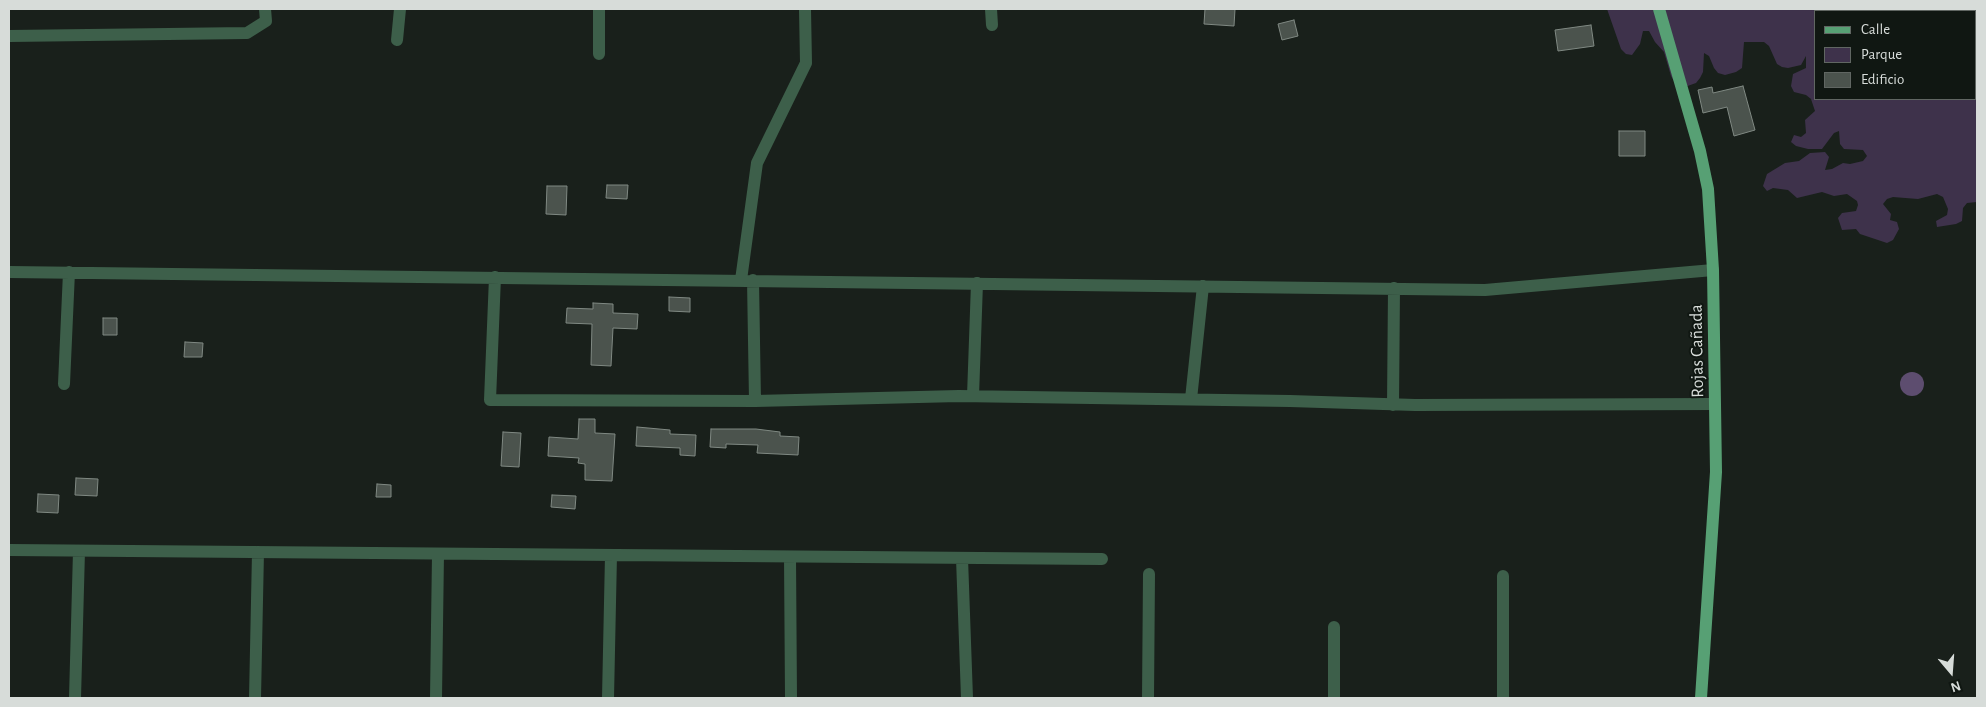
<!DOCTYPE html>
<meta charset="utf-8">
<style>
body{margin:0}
#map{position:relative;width:1986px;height:707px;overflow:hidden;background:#19201b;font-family:"Alegreya Sans",sans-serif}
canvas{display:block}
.frame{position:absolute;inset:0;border:10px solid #d7dcd9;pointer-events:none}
.legend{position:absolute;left:1814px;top:10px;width:162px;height:90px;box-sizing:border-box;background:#101712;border:1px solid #606662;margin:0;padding:6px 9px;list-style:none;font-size:15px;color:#d7dcd9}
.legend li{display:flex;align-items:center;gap:10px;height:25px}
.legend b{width:25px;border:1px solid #606662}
.north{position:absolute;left:1926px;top:647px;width:50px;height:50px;-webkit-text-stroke:4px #101712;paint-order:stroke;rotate:162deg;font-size:14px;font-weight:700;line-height:20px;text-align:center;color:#d7dcd9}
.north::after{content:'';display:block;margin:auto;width:18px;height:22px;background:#d7dcd9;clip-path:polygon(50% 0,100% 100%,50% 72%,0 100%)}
</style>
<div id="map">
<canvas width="1986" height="707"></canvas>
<div class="frame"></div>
<ul class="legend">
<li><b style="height:6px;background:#57a074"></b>Calle</li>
<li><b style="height:14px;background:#3e324b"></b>Parque</li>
<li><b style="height:14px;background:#4b534d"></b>Edificio</li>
</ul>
<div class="north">N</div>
</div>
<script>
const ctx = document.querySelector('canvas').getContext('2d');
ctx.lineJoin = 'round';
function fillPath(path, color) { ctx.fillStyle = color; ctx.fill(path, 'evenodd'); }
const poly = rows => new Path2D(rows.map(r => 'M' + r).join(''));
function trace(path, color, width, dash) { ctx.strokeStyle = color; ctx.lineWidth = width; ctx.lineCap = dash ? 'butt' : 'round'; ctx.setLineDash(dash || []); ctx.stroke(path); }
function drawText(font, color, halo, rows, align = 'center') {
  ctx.font = font + ' "Alegreya Sans",sans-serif'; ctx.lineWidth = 4; ctx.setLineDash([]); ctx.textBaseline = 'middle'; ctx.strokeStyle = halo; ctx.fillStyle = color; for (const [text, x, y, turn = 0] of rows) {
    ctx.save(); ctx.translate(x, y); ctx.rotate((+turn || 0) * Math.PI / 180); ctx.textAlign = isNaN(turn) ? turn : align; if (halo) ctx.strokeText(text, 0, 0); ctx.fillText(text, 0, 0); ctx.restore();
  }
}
fillPath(poly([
 [1607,9,1977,9,1977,202,1967,203,1963,208,1962,221,1956,224,1937,227,1936,221,1947,215,1948,209,1943,197,1937,194,1918,199,1893,197,1887,199,1883,204,1891,214,1890,220,1897,222,1899,229,1893,240,1887,243,1860,234,1856,229,1842,230,1838,218,1842,213,1856,211,1858,205,1857,201,1847,194,1834,196,1822,192,1797,198,1788,190,1773,188,1767,191,1763,186,1767,174,1785,163,1799,161,1810,153,1825,152,1829,157,1825,170,1832,169,1843,163,1850,164,1863,161,1867,156,1863,150,1844,149,1840,144,1839,131,1834,133,1822,149,1808,149,1796,146,1791,142,1794,135,1801,137,1806,133,1805,120,1815,111,1811,99,1806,95,1794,92,1791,86,1793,74,1806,68,1806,56,1801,65,1788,68,1782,67,1777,64,1769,46,1764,42,1744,42,1742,68,1736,72,1725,75,1718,73,1714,68,1709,56,1704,53,1703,72,1700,78,1696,83,1679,89,1671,76,1664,52,1655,42,1649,31,1643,31,1640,44,1632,55,1626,54,1621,49],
 [1815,11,1975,11,1975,99,1815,99]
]), '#3e324b');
fillPath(poly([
 '1900 384a12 12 0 1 1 24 0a12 12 0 1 1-24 0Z'
]), '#5d4d6f');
const building = poly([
 [1205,9,1235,9,1234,26,1204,24,1205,9],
 [1294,20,1298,36,1282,40,1278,24,1294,20],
 [1591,25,1594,46,1558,51,1555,30,1591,25],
 [1743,86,1755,130,1734,136,1727,107,1703,113,1698,90,1712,87,1713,93,1743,86],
 [1619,131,1645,131,1645,156,1619,156,1619,131],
 [607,185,628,185,627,199,606,198,607,185],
 [547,186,567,186,566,215,546,214,547,186],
 [669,297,690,298,690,312,669,311,669,297],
 [593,303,613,304,613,313,638,314,637,329,613,328,611,366,591,365,592,324,566,323,567,308,593,309,593,303],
 [103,318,117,318,117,335,103,335,103,318],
 [185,342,203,343,202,357,184,357,185,342],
 [579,419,595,419,595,433,615,434,612,481,585,480,585,464,578,463,579,458,548,456,549,437,578,439,579,419],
 [637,427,670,430,670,434,696,435,695,456,680,455,680,448,636,446,637,427],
 [711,429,756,429,780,432,780,436,799,437,798,455,757,453,758,445,726,444,726,448,710,447,711,429],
 [503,432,521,433,519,467,501,466,503,432],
 [76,478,98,479,97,496,75,495,76,478],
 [377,484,391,485,391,497,376,497,377,484],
 [38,494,59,495,58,513,37,512,38,494],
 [552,495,576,496,575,509,551,507,552,495]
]);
fillPath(building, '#4b534d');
trace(building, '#808983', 1);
trace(poly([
 [991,9,992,25],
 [9,36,247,33,266,21,265,9],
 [397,40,400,9],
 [599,54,599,9],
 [9,272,1485,290,1713,270],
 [495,277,490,400,755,401,959,396,1290,401,1415,405,1715,404],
 [741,280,757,163,806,63,805,9],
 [753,280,755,401],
 [64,384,69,272],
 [973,396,977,283],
 [1191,399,1203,286],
 [1393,405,1394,288],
 [9,550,1102,559],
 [790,557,791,698],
 [962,558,967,698],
 [1503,576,1503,698],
 [1334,627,1334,698],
 [75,698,79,551],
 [255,698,258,552],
 [436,698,438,554],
 [608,698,611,555],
 [1148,698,1149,574]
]), '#3d5f4a', 12);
trace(poly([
 [1659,9,1700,151,1708,189,1713,270,1716,472,1701,698]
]), '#57a074', 12);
drawText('18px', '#d7dcd9', '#101712', [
 ["Rojas Cañada",1697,351,-91]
]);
</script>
